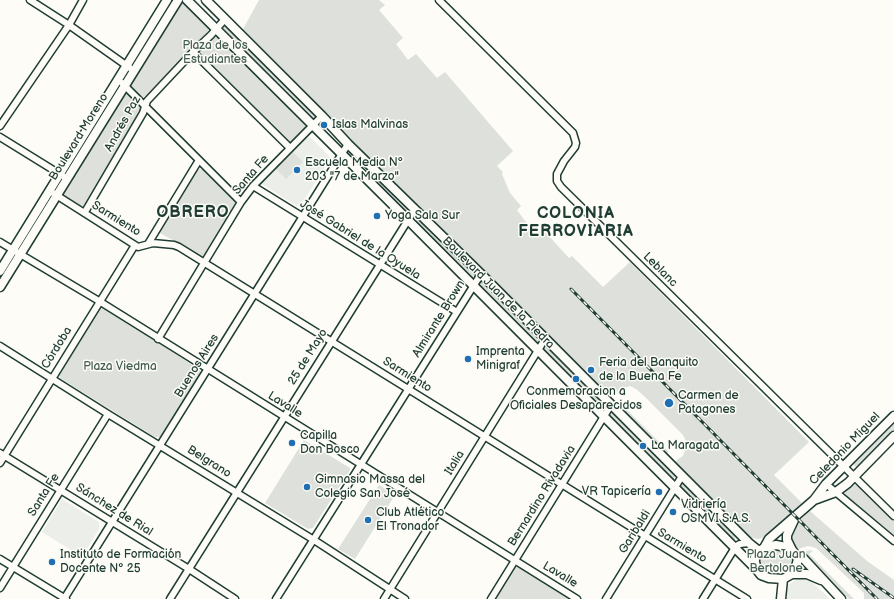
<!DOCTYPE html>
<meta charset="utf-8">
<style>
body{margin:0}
canvas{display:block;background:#fdfcf7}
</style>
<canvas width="894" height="599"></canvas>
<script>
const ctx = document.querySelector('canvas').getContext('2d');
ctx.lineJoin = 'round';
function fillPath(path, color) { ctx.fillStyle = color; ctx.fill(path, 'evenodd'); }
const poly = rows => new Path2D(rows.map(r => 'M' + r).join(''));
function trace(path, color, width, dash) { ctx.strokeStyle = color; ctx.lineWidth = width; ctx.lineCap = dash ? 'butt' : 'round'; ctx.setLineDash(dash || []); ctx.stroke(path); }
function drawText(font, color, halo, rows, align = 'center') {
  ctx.font = font + ' "Balsamiq Sans",sans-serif'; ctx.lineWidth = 3; ctx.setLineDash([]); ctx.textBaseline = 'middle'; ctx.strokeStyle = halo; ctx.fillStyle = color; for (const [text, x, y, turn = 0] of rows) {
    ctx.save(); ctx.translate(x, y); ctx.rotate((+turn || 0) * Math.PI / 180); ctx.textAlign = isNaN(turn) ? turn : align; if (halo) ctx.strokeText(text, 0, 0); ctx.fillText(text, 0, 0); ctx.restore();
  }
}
fillPath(poly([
 [306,137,311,138,329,156,329,160,301,205,297,206,262,184,261,181],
 [62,499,99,522,99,529,82,557,42,532],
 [805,578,811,581,830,599,786,599,788,585,798,579]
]), '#eceee9');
fillPath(poly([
 [259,0,379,0,385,5,379,10,403,38,396,44,408,60,416,54,437,78,445,72,513,151,497,166,503,172,502,174,510,193,521,206,517,210,531,229,534,232,546,233,569,258,572,256,603,287,630,262,809,442,774,475,802,503,769,534,763,538,757,539,751,537,744,533,678,465,676,462,677,460,683,456,686,447,686,441,683,435,643,395,636,389,630,386,620,389,610,397,608,396,242,31],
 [184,1,209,27,208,32,147,95,143,97,139,96,131,88,130,84,181,2],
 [224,27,228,27,315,114,314,118,311,119,223,31],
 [215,37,219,38,303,122,305,125,304,130,294,141,290,142,286,140,200,56,200,51,202,47],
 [127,92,140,105,141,109,141,113,86,203,83,206,78,205,63,195,64,191,124,93],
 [351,150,408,208,407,210,402,210,349,156,348,153],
 [293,152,303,162,286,179,276,169],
 [200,169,204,170,235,201,236,204,206,254,203,256,199,255,160,233,160,230,197,171],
 [416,216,418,217,474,273,473,277,470,278,414,221,414,217],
 [483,282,538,338,538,342,535,343,479,286,480,283],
 [99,308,104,308,200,370,200,375,162,436,160,437,155,437,60,378,59,373],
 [545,347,547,347,604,404,604,408,600,408,543,351,543,349],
 [617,402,620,403,668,451,668,454,616,404],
 [610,413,614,413,675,474,674,479,669,479,609,417],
 [894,422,894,433,858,469,853,464],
 [304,440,350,468,350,470,313,528,308,529,265,503],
 [680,484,684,484,734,534,735,539,732,540,680,488],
 [852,484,858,486,894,521,894,536,847,497,845,493,846,490],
 [379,485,395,495,355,559,338,549],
 [810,511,867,561,894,580,894,599,864,599,864,593,816,548,808,546,798,549,792,542,790,535,795,525],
 [776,548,789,551,794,559,792,569,788,573,781,575,770,575,763,572,760,569,758,559,762,553],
 [809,550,813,551,809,554,854,599,849,599,802,553],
 [516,567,520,568,570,599,494,599,514,569]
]), '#dde0db');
const street = poly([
 [30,0,69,25,130,68],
 [439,0,573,133,576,143,575,147,564,161,557,174,557,181,561,187,894,516],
 [193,52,290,148],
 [122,83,241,202],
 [0,126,69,25,83,0],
 [0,137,63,176],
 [253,186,457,312],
 [53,193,138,247,153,243,174,245,179,247,747,599],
 [85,212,143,113,147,101,193,52,211,35,225,19],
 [0,242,99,301,577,599],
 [148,244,199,160],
 [158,339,241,202,253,186,322,116],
 [0,346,108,414,314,540,405,599],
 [0,453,189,569,235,599],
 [0,463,135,245],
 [826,484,894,541],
 [0,559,66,599],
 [0,588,108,414],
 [64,599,348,144],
 [170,599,415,209],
 [276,599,481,274],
 [384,599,545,339],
 [491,599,611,405],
 [606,599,682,476],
 [703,599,736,546,740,544,749,543]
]);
const secondary = poly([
 [187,0,408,220,757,570],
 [206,0,322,116,348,144,481,274,749,543,759,551],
 [0,271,167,0],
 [0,287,178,0],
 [814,500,836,492,848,483,894,436],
 [776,545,786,547,792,550,795,554,798,559,795,571,792,574,783,579,769,578,761,575,757,570,755,562,755,557,759,551,764,548,776,545],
 [764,548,769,539,814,500,826,484,894,416],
 [792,550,787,540,787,535,794,520],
 [795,554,802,557,841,599],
 [792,574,807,574,821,580],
 [781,599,783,579]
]);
trace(street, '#1f3d34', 9);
trace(secondary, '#1f3d34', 11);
trace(street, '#fdfcf7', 6);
trace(secondary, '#fdfcf7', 8);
const rail = poly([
 [571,289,877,599],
 [853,569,894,598]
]);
trace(rail, '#1f3d34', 3);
trace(rail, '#fdfcf7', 1.5, [4.5]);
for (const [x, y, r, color] of [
 [324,125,4,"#1f6fb2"],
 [297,170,4,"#1f6fb2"],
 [377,216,4,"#1f6fb2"],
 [468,359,4,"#1f6fb2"],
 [591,370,4,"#1f6fb2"],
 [576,379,4,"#1f6fb2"],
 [669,403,5,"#1f6fb2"],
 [292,443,4,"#1f6fb2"],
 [643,446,4,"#1f6fb2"],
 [307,487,4,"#1f6fb2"],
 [659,492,4,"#1f6fb2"],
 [673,512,4,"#1f6fb2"],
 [368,520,4,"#1f6fb2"],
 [52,562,4,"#1f6fb2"]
]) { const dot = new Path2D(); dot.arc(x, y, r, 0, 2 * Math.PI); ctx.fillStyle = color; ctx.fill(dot); trace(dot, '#fdfcf7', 1.5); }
drawText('12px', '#455e55', '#fdfcf7', [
 ["Plaza de los",215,46],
 ["Estudiantes",215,60],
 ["Plaza Viedma",120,367],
 ["Plaza Juan",776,555],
 ["Bertolone",776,569]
]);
drawText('12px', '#1f3d34', '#fdfcf7', [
 ["Andrés Paz",123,124,-61],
 ["Boulevard Moreno",79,137,-58],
 ["Santa Fe",251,175,-49],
 ["Sarmiento",116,219,32],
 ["José Gabriel de la Oyuela",360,240,32],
 ["Leblanc",660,270,45],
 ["Boulevard Juan de la Piedra",498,293,45],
 ["Almirante Brown",439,319,-58],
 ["Córdoba",57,348,-58],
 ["25 de Mayo",308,357,-58],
 ["Buenos Aires",197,366,-58],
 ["Sarmiento",407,375,32],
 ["Lavalle",285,405,32],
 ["Celedonio Miguel",845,449,-46],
 ["Belgrano",209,462,32],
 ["Italia",455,463,-58],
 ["Santa Fe",44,495,-58],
 ["Bernardino Rivadavia",542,496,-58],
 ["Sánchez de Rial",114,510,32],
 ["Garibaldi",635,532,-58],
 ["Sarmiento",682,546,31],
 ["Lavalle",560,575,31]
]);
drawText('12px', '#1f3d34', '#fdfcf7', [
 ["Islas Malvinas",332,125],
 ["Escuela Media Nº",305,163],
 ["203 \"7 de Marzo\"",305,177],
 ["Yoga Sala Sur",385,216],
 ["Imprenta",476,352],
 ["Minigraf",476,366],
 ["Feria del Banquito",599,363],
 ["de la Buena Fe",599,377],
 ["Conmemoracion a",576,392,"center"],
 ["Oficiales Desaparecidos",576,406,"center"],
 ["Carmen de",678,396],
 ["Patagones",678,410],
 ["Capilla",300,436],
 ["Don Bosco",300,450],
 ["La Maragata",651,446],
 ["Gimnasio Massa del",315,480],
 ["Colegio San José",315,494],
 ["VR Tapicería",651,492,"right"],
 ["Vidriería",681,505],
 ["OSMVI S.A.S.",681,519],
 ["Club Atlético",376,513],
 ["El Tronador",376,527],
 ["Instituto de Formación",60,555],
 ["Docente Nº 25",60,569]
], 'left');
ctx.letterSpacing = '1px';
drawText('bold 16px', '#1f3d34', '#fdfcf7', [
 ["OBRERO",193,213],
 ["COLONIA",576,214],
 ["FERROVIARIA",576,232]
]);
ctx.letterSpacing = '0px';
</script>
